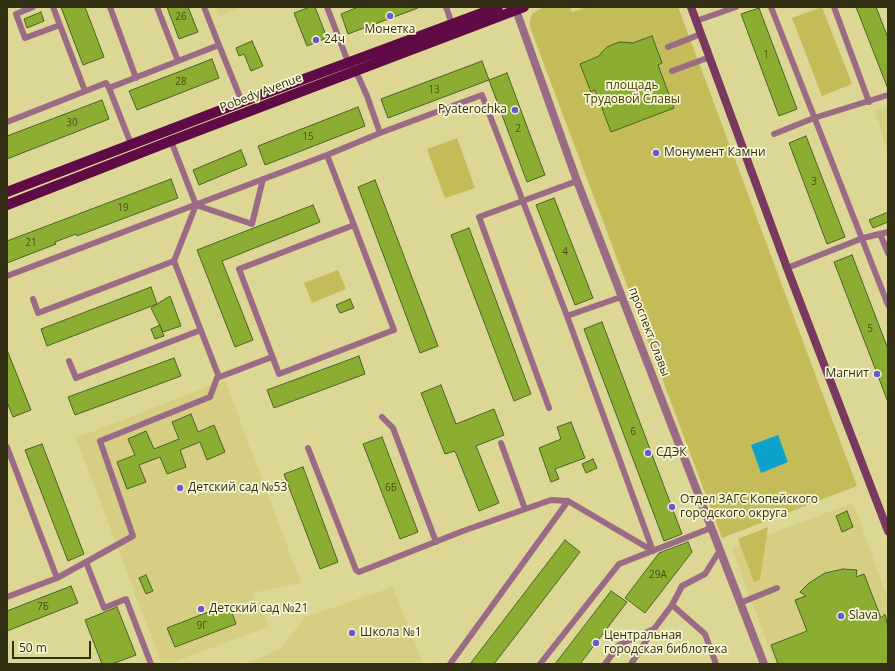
<!DOCTYPE html>
<meta charset="utf-8">
<style>
body{margin:0}
#map{position:relative;width:895px;height:671px;overflow:hidden;background:#dcd794;font-family:"Open Sans",sans-serif}
canvas{display:block}
.frame{position:absolute;inset:0;border:8px solid #312e13;pointer-events:none}
.scale{position:absolute;left:12px;top:641px;width:79px;height:18px;box-sizing:border-box;border:2px solid #312e13;border-top:0;padding-left:5px;font-size:12px;line-height:14px;white-space:nowrap;color:#312e13;-webkit-text-stroke:3px #f8f6d5;paint-order:stroke}
</style>
<div id="map">
<canvas width="895" height="671"></canvas>
<div class="frame"></div>
<div class="scale">50 m</div>
</div>
<script>
const ctx = document.querySelector('canvas').getContext('2d');
ctx.lineJoin = 'round';
function fillPath(path, color) { ctx.fillStyle = color; ctx.fill(path, 'evenodd'); }
const poly = rows => new Path2D(rows.map(r => 'M' + r).join(''));
function trace(path, color, width, dash) { ctx.strokeStyle = color; ctx.lineWidth = width; ctx.lineCap = dash ? 'butt' : 'round'; ctx.setLineDash(dash || []); ctx.stroke(path); }
function drawText(font, color, halo, rows, align = 'center') {
  ctx.font = font + ' "Open Sans",sans-serif'; ctx.lineWidth = 3.5; ctx.setLineDash([]); ctx.textBaseline = 'middle'; ctx.strokeStyle = halo; ctx.fillStyle = color; for (const [text, x, y, turn = 0] of rows) {
    ctx.save(); ctx.translate(x, y); ctx.rotate((+turn || 0) * Math.PI / 180); ctx.textAlign = isNaN(turn) ? turn : align; if (halo) ctx.strokeText(text, 0, 0); ctx.fillText(text, 0, 0); ctx.restore();
  }
}
fillPath(poly([
 [215,7,242,7,219,16],
 [888,107,888,153,875,111],
 [225,380,301,583,252,593,270,626,169,664,162,664,76,438],
 [853,503,888,599,888,664,775,664,732,548],
 [393,587,423,664,246,664,280,649,305,617]
]), '#d5ce83');
fillPath(poly([
 [544,7,570,7,572,12,587,7,678,7,857,486,722,538,530,27,530,19,533,13],
 [822,7,852,84,822,96,792,18],
 [457,138,475,188,445,198,427,149],
 [338,270,346,289,312,303,304,283],
 [768,527,760,580,754,582,738,539]
]), '#c4bb59');
fillPath(poly([
 [778,435,788,462,761,473,751,445]
]), '#0da2cb');
const building = poly([
 [61,7,85,7,104,57,83,65,61,7],
 [167,7,188,7,198,32,179,39,167,7],
 [310,7,315,7,327,38,307,46,294,13,310,7],
 [358,7,418,7,418,8,348,34,341,14,358,7],
 [856,7,876,7,888,38,888,89,856,7],
 [759,8,797,109,779,116,741,14,759,8],
 [41,12,44,21,27,28,24,19,41,12],
 [652,36,662,63,658,65,674,108,611,132,595,90,591,92,580,64,599,56,602,52,607,47,614,44,620,42,633,43,652,36],
 [252,41,263,66,251,71,244,54,239,56,236,48,252,41],
 [212,59,219,78,137,110,129,91,212,59],
 [482,61,489,80,388,118,381,99,482,61],
 [507,73,545,175,527,182,489,80,507,73],
 [102,100,109,119,7,159,7,136,102,100],
 [358,107,365,126,265,165,258,146,358,107],
 [806,136,845,237,827,244,789,143,806,136],
 [241,150,247,165,199,185,193,170,241,150],
 [171,179,178,198,77,236,76,234,55,242,56,244,7,263,7,241,171,179],
 [375,180,438,346,420,353,358,187,375,180],
 [554,198,593,298,575,305,536,205,554,198],
 [313,205,320,222,222,261,253,340,235,347,197,250,313,205],
 [888,212,888,222,873,228,869,220,888,212],
 [469,228,531,394,514,401,451,235,469,228],
 [852,255,888,349,888,402,834,262,852,255],
 [151,287,157,304,170,296,181,326,163,332,151,308,157,304,47,346,41,329,151,287],
 [350,299,354,308,340,313,336,305,350,299],
 [602,322,682,534,664,541,584,329,602,322],
 [160,325,164,336,155,339,151,329,160,325],
 [7,350,31,410,13,417,7,402,7,350],
 [359,356,365,374,274,408,267,390,359,356],
 [174,358,181,376,75,415,68,397,174,358],
 [441,385,456,424,494,409,504,435,476,446,499,503,479,511,455,451,445,454,421,393,441,385],
 [191,414,198,432,214,425,225,452,207,460,200,442,180,450,186,467,167,474,160,457,139,465,146,482,127,489,117,462,135,455,128,439,146,431,154,449,179,439,172,422,191,414],
 [571,422,585,458,555,469,559,479,551,482,539,448,561,439,557,427,571,422],
 [382,437,418,532,400,539,363,444,382,437],
 [42,444,84,554,68,561,25,450,42,444],
 [593,459,597,468,586,473,582,464,593,459],
 [303,467,338,562,320,569,284,474,303,467],
 [847,511,853,527,842,532,836,516,847,511],
 [565,540,580,552,494,664,470,664,565,540],
 [688,542,692,552,645,613,625,598,659,553,688,542],
 [843,569,857,570,856,577,864,574,881,618,885,614,888,628,888,664,778,664,771,645,807,631,795,600,806,596,800,592,809,583,825,573,843,569],
 [146,575,153,591,146,594,139,578,146,575],
 [71,586,78,603,7,631,7,611,71,586],
 [611,591,627,602,580,664,555,664,611,591],
 [229,604,236,624,175,647,167,628,229,604],
 [117,607,136,655,112,664,102,664,85,620,117,607]
]);
fillPath(building, '#8bae32');
trace(building, '#4e6126', 1);
trace(poly([
 [33,7,16,14,25,38,60,25],
 [53,7,85,91],
 [110,7,136,78],
 [157,7,178,61],
 [204,7,219,45],
 [327,7,348,62,359,78,367,96,380,133],
 [446,7,452,24],
 [771,7,888,305],
 [834,7,869,102],
 [696,21,736,7],
 [668,47,701,34],
 [672,71,710,57],
 [109,88,131,144],
 [7,122,106,83,109,88,219,45,242,102],
 [774,134,814,118,888,95],
 [171,141,196,205,174,261,219,377],
 [327,155,354,225,239,269,279,374,394,330,354,225],
 [196,205,252,224,263,179],
 [880,234,888,253],
 [787,268,863,238,888,232],
 [7,276,327,155,380,133,482,95,567,316,653,551],
 [33,299,38,313,174,261],
 [567,316,621,297],
 [69,361,76,378,201,330],
 [549,408,479,217,577,181],
 [382,417,393,428,436,542],
 [501,443,525,509],
 [7,447,57,578,7,597],
 [308,448,356,570,359,572,463,531,551,500,568,501,653,551],
 [86,562,104,608,126,599,151,664],
 [57,578,133,536,100,441,210,397,217,378,272,357],
 [740,603,777,588],
 [672,605,705,634,716,664],
 [450,664,568,501],
 [540,664,619,564,711,528],
 [605,664,619,645,654,629,672,605,682,586,705,574,720,550],
 [631,664,653,630]
]), '#996b85', 6);
trace(poly([
 [516,10,577,181,764,664]
]), '#996b85', 8);
trace(poly([
 [691,7,787,268,888,531]
]), '#793860', 8);
trace(poly([
 [7,192,242,102,498,7],
 [7,205,171,141,524,7]
]), '#600a46', 10);
for (const [x, y, r, color] of [
 [390,16,4,"#6859d3"],
 [316,40,4,"#6859d3"],
 [515,110,4,"#6859d3"],
 [656,153,4,"#6859d3"],
 [877,374,4,"#6859d3"],
 [648,453,4,"#6859d3"],
 [180,488,4,"#6859d3"],
 [672,507,4,"#6859d3"],
 [201,609,4,"#6859d3"],
 [841,616,4,"#6859d3"],
 [352,633,4,"#6859d3"],
 [596,643,4,"#6859d3"]
]) { const dot = new Path2D(); dot.arc(x, y, r, 0, 2 * Math.PI); ctx.fillStyle = color; ctx.fill(dot); trace(dot, '#f8f6d5', 1.5); }
drawText('10px', '#484e1b', null, [
 ["26",181,17],
 ["1",766,55],
 ["28",181,82],
 ["13",434,90],
 ["30",72,123],
 ["2",518,129],
 ["15",308,137],
 ["3",814,182],
 ["19",123,208],
 ["21",31,243],
 ["4",565,252],
 ["5",870,329],
 ["6",633,432],
 ["6Б",391,488],
 ["29А",658,575],
 ["7Б",43,607],
 ["9Г",202,626]
]);
drawText('12px', '#312e13', '#f8f6d5', [
 ["Монетка",390,30,"center"],
 ["24ч",324,40],
 ["Pyaterochka",507,110,"right"],
 ["Монумент Камни",664,153],
 ["Магнит",869,374,"right"],
 ["СДЭК",656,453],
 ["Детский сад №53",188,488],
 ["Отдел ЗАГС Копейского",680,500],
 ["городского округа",680,514],
 ["Детский сад №21",209,609],
 ["Slava",849,616],
 ["Школа №1",360,633],
 ["Центральная",604,636],
 ["городская библотека",604,650]
], 'left');
drawText('12px', '#464208', '#f8f6d5', [
 ["площадь",632,86],
 ["Трудовой Славы",632,100]
]);
drawText('12px', '#312e13', '#f8f6d5', [
 ["Pobedy Avenue",261,93,-21],
 ["проспект Славы",649,332,69]
]);
</script>
